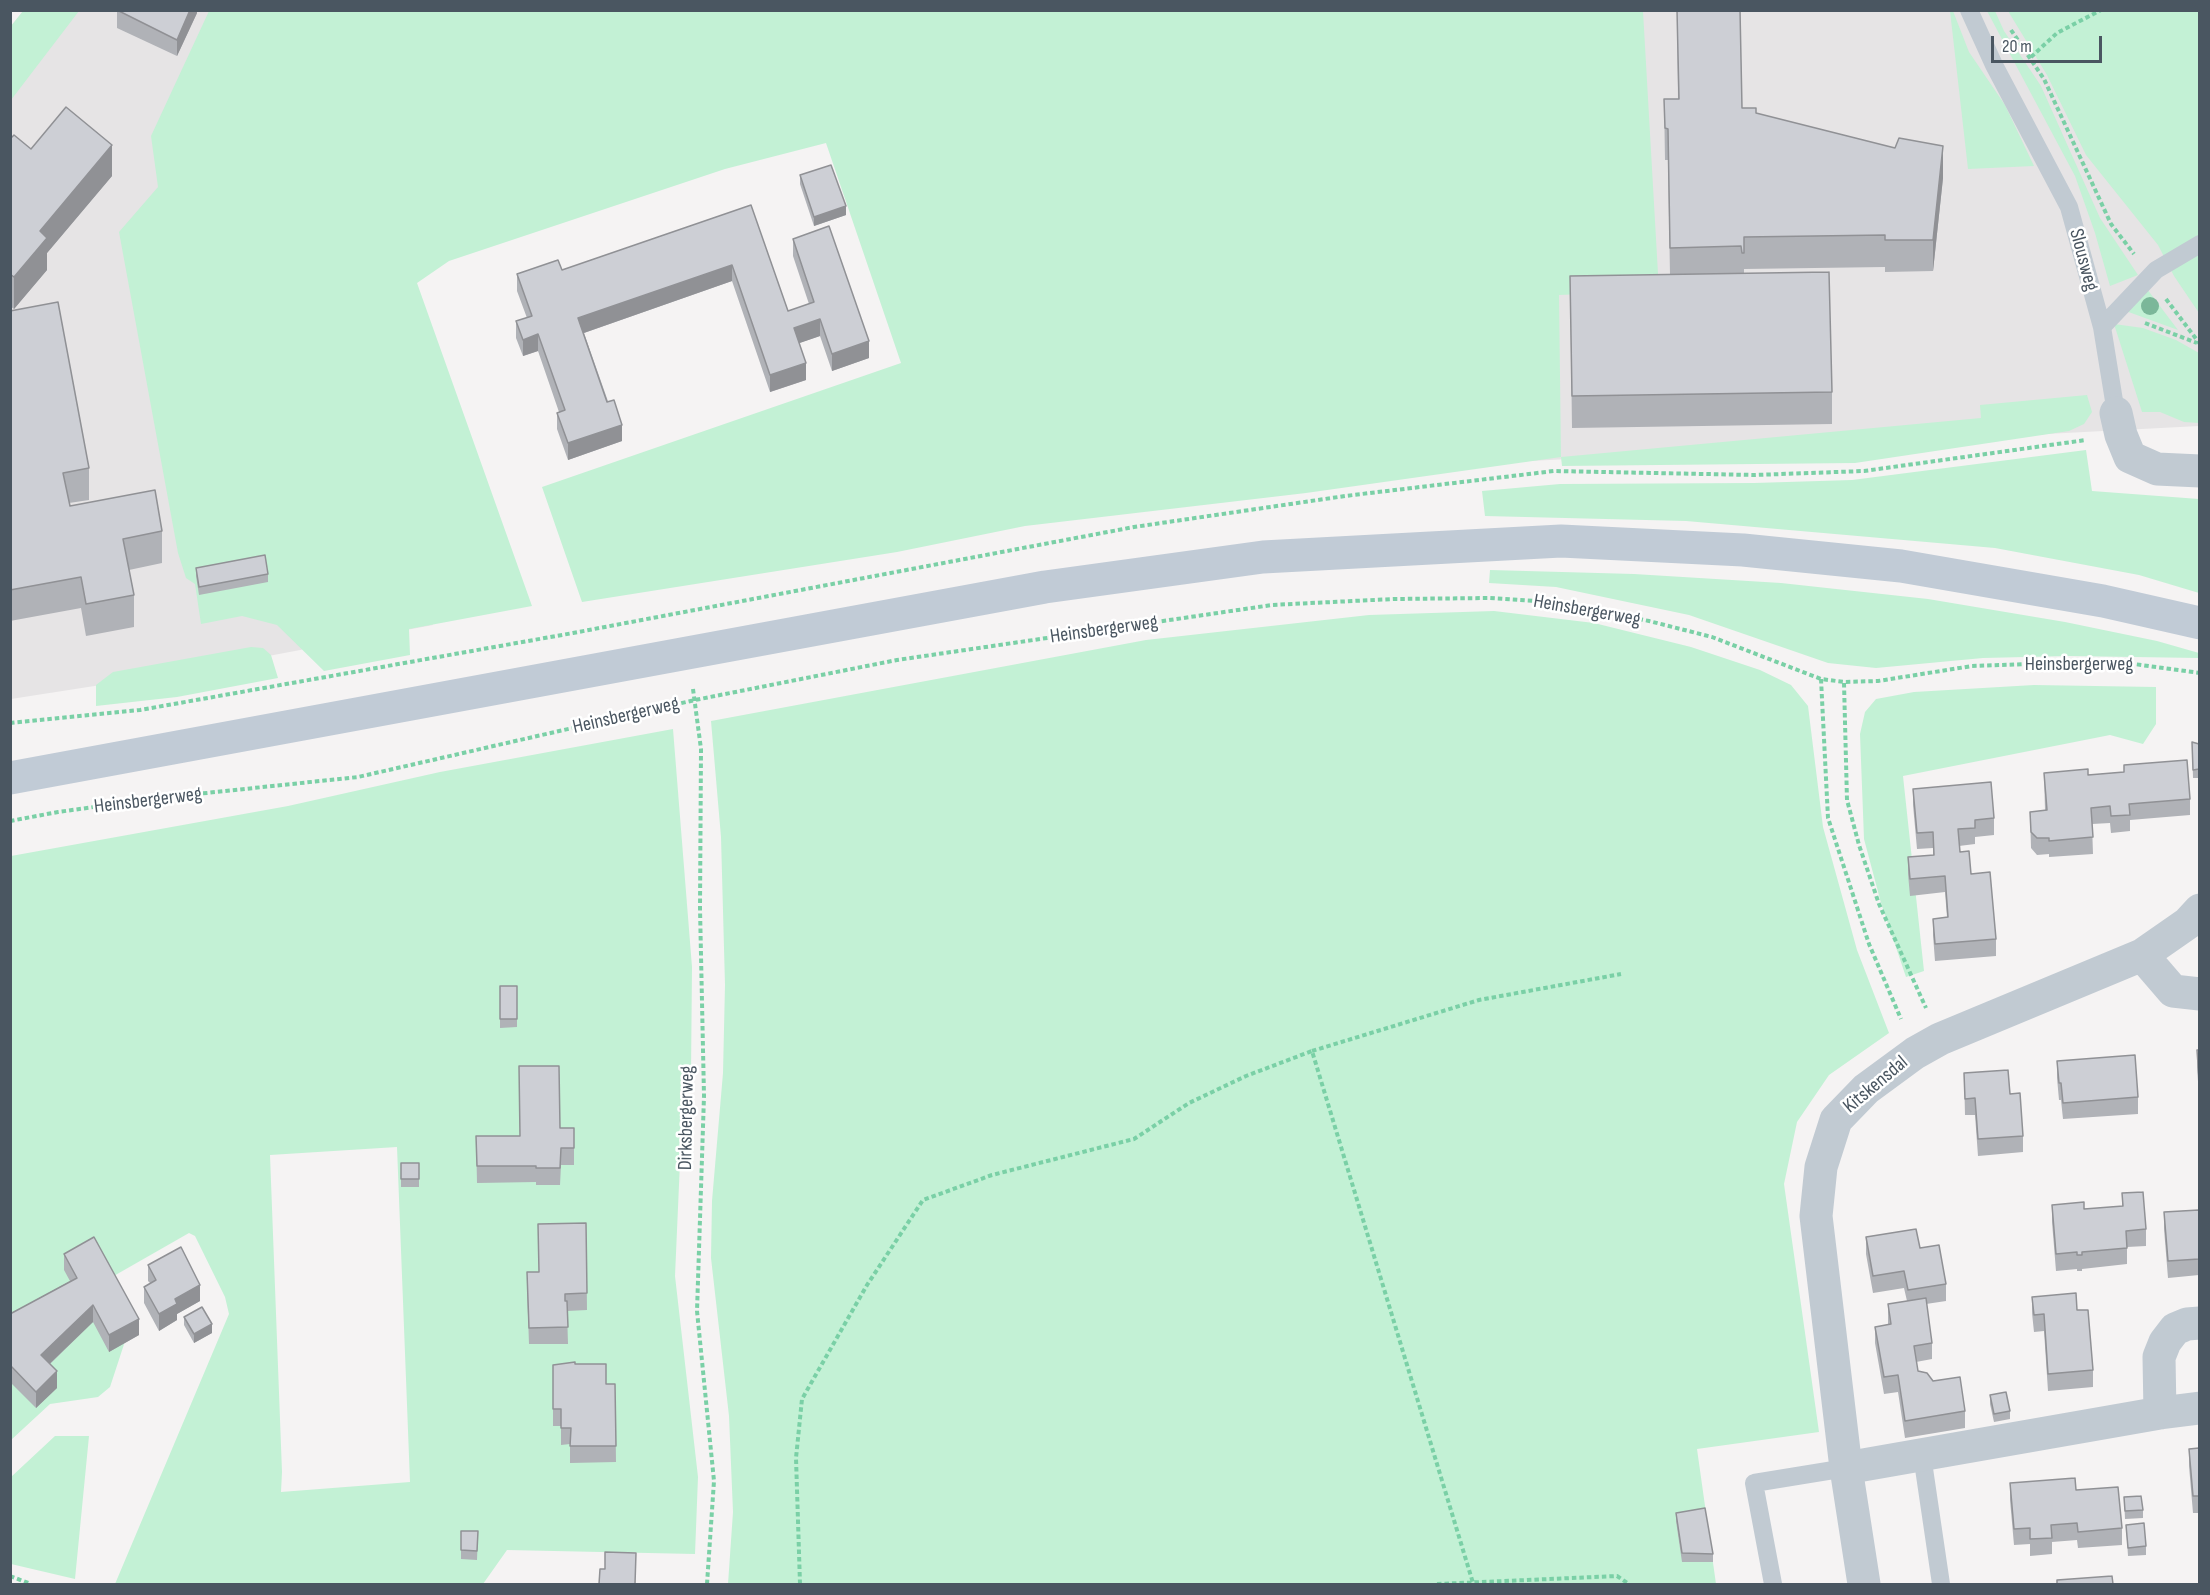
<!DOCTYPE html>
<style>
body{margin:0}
#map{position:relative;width:2210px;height:1595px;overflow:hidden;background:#f5f3f3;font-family:"Sofia Sans Condensed",sans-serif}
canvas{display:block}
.frame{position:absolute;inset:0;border:12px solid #4a5661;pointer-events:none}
.scale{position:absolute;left:1991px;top:36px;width:111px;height:27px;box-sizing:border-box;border:3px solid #4a5661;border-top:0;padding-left:8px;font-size:18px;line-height:21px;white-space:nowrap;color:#4a5661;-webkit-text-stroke:4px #fff;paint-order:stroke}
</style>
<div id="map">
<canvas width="2210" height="1595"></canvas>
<div class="frame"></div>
<div class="scale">20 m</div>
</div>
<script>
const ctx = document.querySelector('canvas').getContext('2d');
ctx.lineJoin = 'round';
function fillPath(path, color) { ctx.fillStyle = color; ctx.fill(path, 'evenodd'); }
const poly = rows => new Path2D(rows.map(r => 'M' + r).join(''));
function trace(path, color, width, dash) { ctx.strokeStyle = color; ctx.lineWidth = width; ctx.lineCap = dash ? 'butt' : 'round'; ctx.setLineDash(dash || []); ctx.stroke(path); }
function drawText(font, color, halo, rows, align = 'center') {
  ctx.font = font + ' "Sofia Sans Condensed",sans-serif'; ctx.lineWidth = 5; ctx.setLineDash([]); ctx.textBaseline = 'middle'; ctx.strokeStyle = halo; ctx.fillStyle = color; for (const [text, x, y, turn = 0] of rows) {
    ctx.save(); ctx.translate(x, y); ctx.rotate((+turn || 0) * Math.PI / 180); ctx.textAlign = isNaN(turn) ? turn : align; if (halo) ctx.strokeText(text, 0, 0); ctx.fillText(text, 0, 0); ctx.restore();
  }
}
fillPath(poly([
 [23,11,210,11,433,625,178,673,11,699,11,26],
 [1558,11,2199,11,2199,426,1511,462]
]), '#e6e4e5');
fillPath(poly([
 [23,11,79,11,11,100,11,26],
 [209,11,1643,11,1659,291,1559,295,1561,457,1981,418,1980,405,2087,395,2092,412,2084,424,2069,431,1855,463,1562,466,1561,457,1306,493,1025,526,897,552,582,602,542,487,901,363,826,143,725,169,449,261,417,283,532,606,409,629,410,655,324,671,277,625,242,616,201,624,195,584,186,578,178,553,119,232,158,187,151,136],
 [1950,11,1953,11,1969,52,2005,105,2034,166,1968,169],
 [1987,11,1995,11,2004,31,2041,86,2100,218,2138,275,2110,286,2095,233,2075,176],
 [2008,11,2199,11,2199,313,2174,276,2158,245,2086,155,2047,75],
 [2147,289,2178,330,2123,310],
 [2114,324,2143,328,2176,340,2199,353,2199,423,2184,422,2160,412,2142,412],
 [2086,450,2092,491,2199,499,2199,593,2139,575,1995,548,1686,521,1485,516,1482,491,1560,484,1754,483,1852,480],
 [1490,570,1634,574,1781,583,1928,599,2065,622,2157,641,2199,653,2199,658,2068,656,1983,658,1876,668,1828,663,1689,615,1556,587,1489,583],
 [1494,611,1594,623,1691,647,1760,670,1791,685,1808,706,1823,827,1857,950,1889,1033,1829,1075,1797,1122,1784,1184,1819,1432,1697,1449,1716,1584,728,1584,733,1512,729,1416,711,1258,712,1201,723,1073,725,985,721,837,711,721,1146,640,1369,615],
 [251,647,263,648,271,655,278,678,177,697,96,706,96,685,113,672],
 [2034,685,2156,687,2156,724,2143,744,2110,735,1903,776,1924,971,1906,977,1881,903,1864,839,1860,734,1865,712,1876,699,1914,692],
 [673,729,692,967,691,1073,680,1162,675,1276,698,1477,695,1554,507,1550,483,1584,115,1584,229,1314,225,1297,195,1236,189,1233,112,1277,130,1326,110,1387,98,1397,50,1404,11,1440,11,856,288,806,440,772],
 [397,1147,410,1482,281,1492,282,1472,270,1155],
 [55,1436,89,1436,75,1579,11,1564,11,1477]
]), '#c3f1d5');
trace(poly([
 [2011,30,2044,79,2111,224,2134,254],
 [2031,57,2057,33,2101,10],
 [2166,299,2200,344],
 [2145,323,2197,343],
 [1821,679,1828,818,1869,944,1901,1019],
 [1844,683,1847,800,1859,845,1879,904,1926,1008],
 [693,689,701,749,700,908,704,1096,697,1311,714,1481,707,1584],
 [10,723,140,710,573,633,1134,527,1345,496,1554,471,1755,475,1864,471,2086,440],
 [10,821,58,812,159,798,358,777,695,700,897,660,1272,605,1393,599,1490,598,1552,602,1649,621,1712,637,1821,679,1844,682,1878,681,1972,666,2112,661,2200,673],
 [1312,1051,1479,1000,1621,974],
 [10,1576,31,1584],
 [800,1584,796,1458,802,1399,867,1285,923,1200,992,1175,1134,1139,1189,1103,1246,1076,1312,1051,1473,1583],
 [1437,1584,1617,1576,1629,1584]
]), '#7ad0a6', 4, [4.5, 3]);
trace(poly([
 [1969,10,1994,65,2069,207,2102,327,2116,413],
 [2102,327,2156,270,2200,244],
 [1922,1455,1941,1584],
 [1773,1584,1754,1483,1846,1468]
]), '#c1cad2', 18);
trace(poly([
 [2116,413,2121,435,2130,457,2157,469,2200,471],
 [2142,955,2173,991,2200,994],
 [2160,1413,2159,1357,2165,1342,2175,1329,2187,1324,2200,1323],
 [1846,1468,2160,1413,2200,1408],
 [1864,1584,1846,1468,1816,1216,1821,1167,1836,1120,1866,1089,1915,1053,1940,1039,2142,955,2188,923,2200,910]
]), '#c1cad2', 33);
trace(poly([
 [10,778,1045,587,1263,557,1561,541,1743,550,1901,566,2103,601,2200,623]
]), '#c1cbd6', 33);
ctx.fillStyle = '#7bb799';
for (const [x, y] of [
 [2150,306]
]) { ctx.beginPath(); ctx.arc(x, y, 9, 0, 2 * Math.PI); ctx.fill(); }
fillPath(poly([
 [117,10,197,10,197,13,177,56,117,28],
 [1677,10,1740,10,1742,108,1943,178,1933,271,1885,272,1885,267,1744,269,1744,274,1832,392,1832,424,1572,428,1570,276,1670,275,1668,160,1665,160,1664,99,1678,99],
 [10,139,31,149,112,176,47,253,47,270,14,309,10,306],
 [800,175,846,215,814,226,800,184],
 [751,205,788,311,809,304,793,256,793,239,869,358,832,371,820,336,799,343,806,380,770,392,732,281,584,333,622,441,568,460,557,429,557,413,559,412,538,351,523,356,516,338,516,321,527,318,517,291,517,274,562,270],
 [10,311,89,468,89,500,69,503,70,506,162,531,162,563,129,570,134,595,134,627,86,636,81,608,10,621],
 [196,568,268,574,268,582,199,595,196,576],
 [2192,742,2199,744,2199,778,2193,778],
 [2124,765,2190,799,2190,815,2130,820,2130,831,2111,833,2110,823,2092,824,2093,854,2049,857,2049,854,2037,855,2031,848,2030,812,2045,810,2044,773,2088,775,2124,772],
 [1913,789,1994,818,1994,835,1975,837,1975,844,1959,846,1960,852,1971,874,1996,939,1996,956,1935,961,1933,935,1933,919,1947,917,1945,892,1910,896,1908,874,1908,857,1933,855,1933,848,1917,849,1913,805],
 [500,986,517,986,517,1027,500,1028],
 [2197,1050,2199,1050,2199,1096,2197,1067],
 [2057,1061,2138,1097,2138,1114,2063,1119,2061,1100,2059,1100,2057,1078],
 [1964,1073,2010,1094,2023,1136,2023,1152,1978,1156,1975,1115,1965,1115],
 [560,1128,574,1148,574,1165,561,1165,560,1185,536,1185,536,1182,477,1183,476,1136,520,1136],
 [401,1163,419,1163,419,1187,401,1187],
 [2122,1193,2146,1229,2146,1246,2127,1247,2127,1264,2082,1269,2082,1271,2077,1271,2077,1269,2056,1271,2052,1222,2052,1205,2084,1209,2122,1206],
 [2199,1210,2199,1275,2168,1278,2164,1229,2164,1212],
 [586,1223,587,1310,567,1311,568,1344,529,1344,527,1288,539,1272],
 [1866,1237,1920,1248,1946,1284,1946,1301,1926,1304,1932,1343,1932,1359,1916,1362,1918,1371,1933,1381,1965,1411,1965,1428,1905,1438,1898,1392,1884,1394,1875,1343,1875,1327,1888,1325,1888,1304,1907,1301,1904,1288,1873,1293,1866,1254],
 [64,1254,139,1335,109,1352,93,1322,50,1364,57,1388,36,1408,10,1382,10,1314,70,1281,64,1270],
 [148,1265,200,1301,177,1314,177,1320,159,1331,144,1303,144,1287,150,1283,148,1281],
 [2032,1297,2077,1310,2093,1370,2093,1387,2048,1391,2044,1331,2034,1332,2032,1313],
 [184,1317,212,1333,194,1343,184,1325],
 [575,1364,606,1384,615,1384,616,1462,570,1463,570,1444,561,1445,561,1426,553,1426,553,1365],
 [1990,1395,2010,1411,2010,1419,1994,1422,1990,1404],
 [2199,1448,2199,1513,2193,1513,2189,1466,2189,1449],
 [2010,1483,2076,1490,2122,1528,2122,1545,2078,1548,2077,1540,2052,1542,2052,1554,2030,1556,2030,1544,2014,1545,2010,1500],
 [2124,1497,2143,1510,2143,1518,2125,1519],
 [1676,1513,1713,1554,1713,1562,1682,1562,1676,1521],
 [2126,1525,2146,1546,2146,1555,2128,1556],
 [461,1531,478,1531,477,1560,461,1559]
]), '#b0b2b7');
fillPath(poly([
 [190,10,197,10,197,13,177,56,177,40],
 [112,145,112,176,47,253,47,270,14,309,14,277,40,231],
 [1943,146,1943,178,1933,271,1933,240],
 [846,206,846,215,814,226,814,217],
 [732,265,732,281,578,335,578,318],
 [820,319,820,336,794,345,794,328],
 [538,334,538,351,523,356,523,340],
 [869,341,869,358,832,371,832,354],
 [806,363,806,380,770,392,770,375],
 [622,425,622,441,568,460,568,443],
 [200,1285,200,1301,177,1314,177,1320,159,1331,159,1314,175,1299],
 [93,1305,93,1322,41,1372,41,1355],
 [139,1319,139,1335,109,1352,109,1335],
 [212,1324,212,1333,194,1343,194,1334],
 [57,1371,57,1388,36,1408,36,1392]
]), '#909195');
const building = poly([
 [117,10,190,10,177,40,117,10],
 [1677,10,1740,10,1742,108,1756,108,1756,113,1895,148,1899,138,1943,146,1933,240,1885,240,1885,235,1744,237,1744,253,1742,253,1741,246,1670,248,1668,129,1665,128,1664,99,1679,99,1677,10],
 [66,107,112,145,40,231,47,238,14,277,10,274,10,139,14,135,31,149,66,107],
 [831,165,846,206,814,217,800,175,831,165],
 [751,205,788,311,814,302,793,239,829,226,869,341,832,354,820,319,794,328,806,363,770,375,732,265,578,318,607,402,614,400,622,425,568,443,557,413,565,410,538,334,523,340,516,321,532,316,517,274,558,260,562,270,751,205],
 [1829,272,1832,392,1572,396,1570,276,1829,272],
 [58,302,89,468,63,473,70,506,155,490,162,531,123,539,134,595,86,604,81,577,10,590,10,311,58,302],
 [265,555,268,574,199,587,196,568,265,555],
 [2192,742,2199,744,2199,769,2193,770,2192,742],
 [2187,760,2190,799,2129,804,2130,815,2111,816,2110,806,2091,808,2093,837,2049,841,2049,838,2037,838,2031,832,2030,812,2047,810,2044,773,2088,769,2088,775,2124,772,2124,765,2187,760],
 [1991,782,1994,818,1975,820,1975,828,1958,829,1960,852,1969,851,1971,874,1990,872,1996,939,1935,944,1933,919,1948,917,1945,876,1910,879,1908,857,1934,855,1933,832,1917,833,1913,789,1991,782],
 [500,986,517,986,517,1019,500,1019,500,986],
 [2197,1050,2199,1050,2199,1079,2197,1050],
 [2135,1055,2138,1097,2063,1103,2061,1083,2059,1083,2057,1061,2135,1055],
 [519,1066,559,1066,560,1128,574,1128,574,1148,561,1148,560,1168,536,1168,536,1166,477,1166,476,1136,520,1136,519,1066],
 [2008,1070,2010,1094,2020,1093,2023,1136,1978,1139,1975,1098,1965,1099,1964,1073,2008,1070],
 [401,1163,419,1163,419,1179,401,1179,401,1163],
 [2143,1192,2146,1229,2126,1231,2127,1248,2082,1252,2082,1255,2077,1255,2077,1252,2056,1254,2052,1205,2084,1202,2084,1209,2123,1206,2122,1193,2143,1192],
 [2199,1210,2199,1259,2168,1261,2164,1212,2199,1210],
 [586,1223,587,1293,565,1294,565,1301,567,1301,568,1327,529,1328,527,1272,539,1272,538,1224,586,1223],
 [1916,1229,1920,1248,1939,1245,1946,1284,1908,1290,1904,1271,1873,1276,1866,1237,1916,1229],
 [94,1237,139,1319,109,1335,93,1305,41,1355,57,1371,36,1392,10,1365,10,1314,77,1278,64,1254,94,1237],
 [181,1247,200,1285,175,1299,177,1304,159,1314,144,1287,156,1280,148,1265,181,1247],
 [2076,1293,2077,1310,2088,1310,2093,1370,2048,1374,2044,1314,2034,1315,2032,1297,2076,1293],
 [1926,1298,1932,1343,1914,1346,1918,1371,1927,1373,1933,1381,1960,1377,1965,1411,1905,1421,1898,1375,1884,1377,1875,1327,1891,1324,1888,1304,1926,1298],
 [202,1307,212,1324,194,1334,184,1317,202,1307],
 [575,1362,575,1364,606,1364,606,1384,615,1384,616,1446,570,1446,571,1428,561,1428,561,1409,553,1409,553,1365,575,1362],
 [2006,1392,2010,1411,1994,1414,1990,1395,2006,1392],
 [2199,1448,2199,1496,2193,1496,2189,1449,2199,1448],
 [2075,1478,2076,1490,2118,1487,2122,1528,2078,1532,2077,1523,2051,1525,2052,1538,2030,1539,2030,1528,2014,1529,2010,1483,2075,1478],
 [2141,1496,2143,1510,2125,1511,2124,1497,2141,1496],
 [1705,1508,1713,1554,1682,1553,1676,1513,1705,1508],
 [2144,1523,2146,1546,2128,1548,2126,1525,2144,1523],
 [461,1531,478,1531,477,1551,461,1550,461,1531],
 [605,1552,636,1553,635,1584,599,1584,600,1569,605,1569,605,1552],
 [2112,1576,2113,1584,2057,1584,2057,1580,2112,1576]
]);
fillPath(building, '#cdcfd5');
trace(building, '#909195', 1.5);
drawText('20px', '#4a5661', '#fff', [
 ["Slousweg",2083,260,75],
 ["Heinsbergerweg",1587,611,10],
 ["Heinsbergerweg",1104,630,-8],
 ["Heinsbergerweg",2079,665],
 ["Heinsbergerweg",626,716,-13],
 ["Heinsbergerweg",148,801,-7],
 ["Kitskensdal",1876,1085,-40],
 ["Dirksbergerweg",687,1118,-89]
]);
</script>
